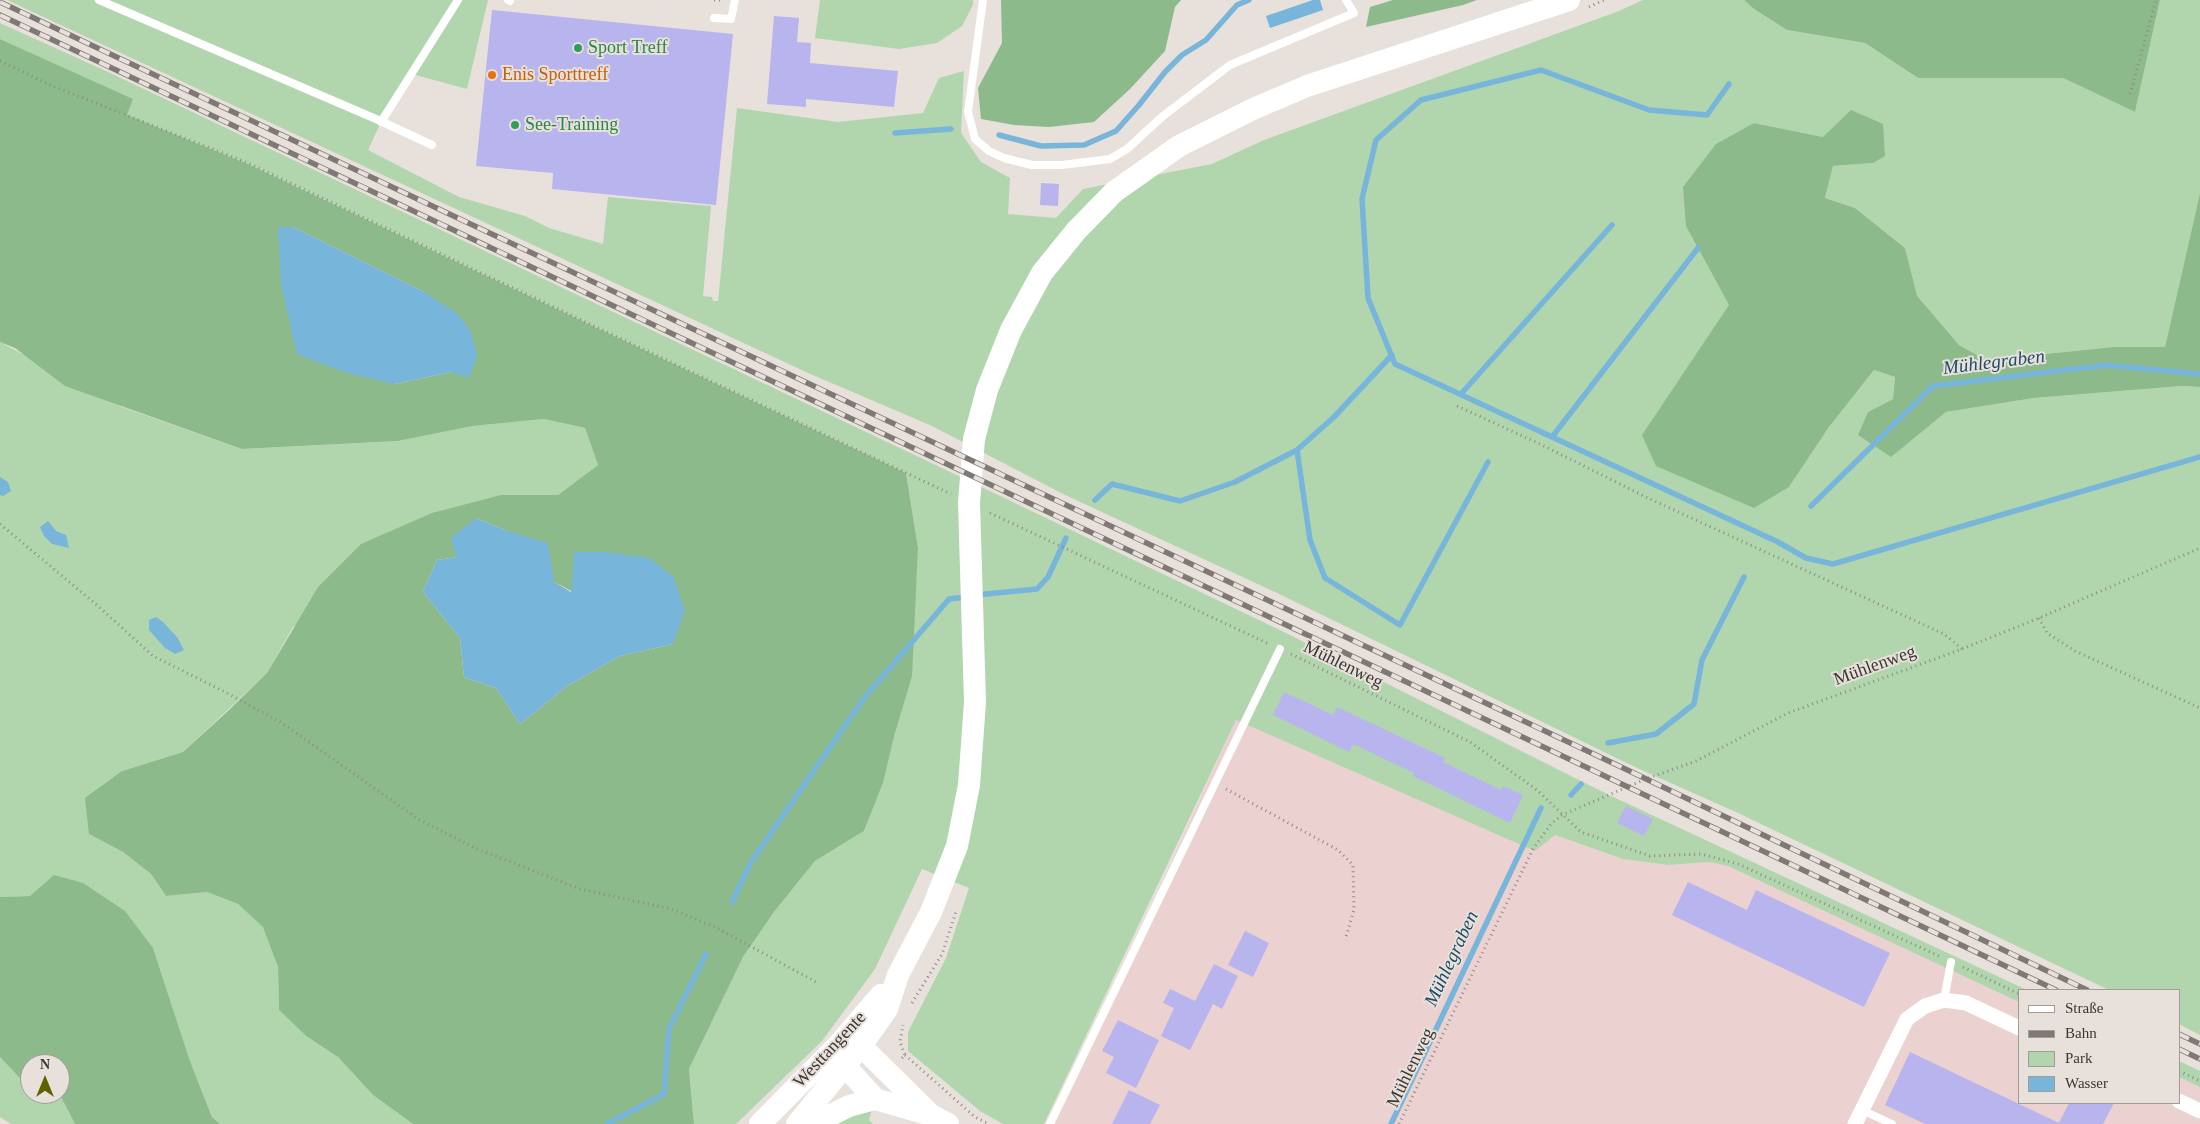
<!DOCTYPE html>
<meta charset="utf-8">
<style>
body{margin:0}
#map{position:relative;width:2200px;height:1124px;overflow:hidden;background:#e8e0da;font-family:Georgia,serif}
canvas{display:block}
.legend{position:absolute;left:2018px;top:989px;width:162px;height:115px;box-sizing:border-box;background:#e8e0da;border:1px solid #a29c97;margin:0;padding:6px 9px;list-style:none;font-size:15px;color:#393633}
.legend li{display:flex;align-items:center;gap:10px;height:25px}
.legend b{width:25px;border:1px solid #a29c97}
.north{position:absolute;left:20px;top:1054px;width:50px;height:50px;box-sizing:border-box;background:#e8e0da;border:1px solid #a29c97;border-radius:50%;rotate:0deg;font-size:14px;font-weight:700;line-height:20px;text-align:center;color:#393633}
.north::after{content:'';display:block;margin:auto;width:18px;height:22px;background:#5e6300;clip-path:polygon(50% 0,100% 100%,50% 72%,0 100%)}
</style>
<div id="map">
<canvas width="2200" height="1124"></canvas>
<ul class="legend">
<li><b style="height:6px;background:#fff"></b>Straße</li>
<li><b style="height:6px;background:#7e7974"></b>Bahn</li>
<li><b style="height:14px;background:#b1d6ae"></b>Park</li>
<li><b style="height:14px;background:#78b5da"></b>Wasser</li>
</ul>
<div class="north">N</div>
</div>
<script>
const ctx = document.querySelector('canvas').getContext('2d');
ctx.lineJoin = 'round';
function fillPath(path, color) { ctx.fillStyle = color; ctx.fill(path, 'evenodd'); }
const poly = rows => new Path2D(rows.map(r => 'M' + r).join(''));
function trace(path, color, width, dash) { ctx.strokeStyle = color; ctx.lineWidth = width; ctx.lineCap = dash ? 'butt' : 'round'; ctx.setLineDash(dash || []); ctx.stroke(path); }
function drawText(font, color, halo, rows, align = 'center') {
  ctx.font = font + ' Georgia,serif'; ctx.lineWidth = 4; ctx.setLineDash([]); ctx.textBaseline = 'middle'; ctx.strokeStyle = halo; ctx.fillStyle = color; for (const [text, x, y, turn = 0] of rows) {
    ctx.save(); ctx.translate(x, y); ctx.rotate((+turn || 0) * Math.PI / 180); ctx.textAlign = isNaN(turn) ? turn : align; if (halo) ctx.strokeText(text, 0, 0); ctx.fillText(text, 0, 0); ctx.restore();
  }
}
fillPath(poly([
 [1236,720,1535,850,1555,835,1623,859,1668,865,1709,862,1728,866,2019,1002,2019,1103,2179,1103,2179,1077,2200,1087,2200,1124,1052,1124]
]), '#ebd1d0');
fillPath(poly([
 [7,0,488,0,467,89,412,74,381,122,368,150,459,197,525,216,549,228,603,244,608,197,711,206,703,296,712,297,713,301,718,301,737,108,838,122,923,113,939,78,964,71,961,133,981,162,1010,178,1008,214,1056,218,1083,189,1212,164,1264,140,1619,11,1643,0,1744,0,1754,9,1787,30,1865,43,1918,78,2063,78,2135,112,2160,0,2200,0,2200,193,2165,347,2113,347,1986,360,1959,345,1916,296,1905,248,1855,208,1825,198,1833,166,1873,163,1823,137,1754,123,1698,248,1729,305,1789,487,1829,427,1874,370,1895,377,1893,399,1868,412,1890,456,1946,412,2034,398,2182,386,2200,387,2200,1035,2179,1024,2179,990,2109,990,1738,813,1637,768,1277,593,1063,494,932,426,808,373],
 [820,0,973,0,973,5,962,26,937,43,899,49,815,38],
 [0,23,106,71,923,459,1286,633,1609,795,2027,990,2019,990,2019,1002,1728,866,1709,862,1668,865,1623,859,1555,835,1535,851,1236,720,1044,1124,1003,1124,980,1111,908,1051,908,1032,946,958,969,888,922,869,875,969,822,1041,736,1124,694,1124,689,1069,743,957,774,912,815,861,864,831,883,783,895,733,915,598,918,548,906,473,248,164,126,115,132,99,0,39],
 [0,342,122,407,242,449,398,441,473,426,544,419,585,428,598,465,558,495,501,495,293,627,267,673,183,752,122,771,89,834,123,852,151,874,166,896,207,892,238,904,264,927,278,967,279,1010,306,1036,338,1057,373,1095,413,1124,220,1124,212,1117,190,1061,153,948,30,896,0,897],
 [0,1057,30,1089,30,1094,44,1094,61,1097,75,1124,11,1124,0,1117],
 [2179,1061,2200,1071,2200,1087,2179,1077],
 [875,1099,869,1120,873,1124,833,1124]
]), '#b1d6ae');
fillPath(poly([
 [1001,0,1181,0,1175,7,1165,51,1130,89,1094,122,1049,127,1014,125,981,119,978,88,1002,43],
 [1393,0,1477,0,1463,5,1366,27,1370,7],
 [1744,0,2160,0,2135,112,2063,78,1918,78,1865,43,1787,30,1754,9],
 [0,39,133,99,127,115,248,164,906,473,918,548,912,676,895,733,883,783,864,831,815,861,774,912,743,957,689,1069,694,1124,413,1124,373,1095,338,1057,306,1036,279,1010,278,967,263,927,238,904,207,892,166,896,151,874,123,852,89,834,85,798,122,771,183,752,229,710,267,673,318,587,361,544,432,513,501,495,558,495,598,465,585,428,544,419,473,426,398,441,242,449,65,386,15,348,0,342],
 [293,227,424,292,451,372,395,384,279,228],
 [476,518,507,531,554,582,673,644,620,656,567,686,520,724,496,688,464,677,460,638,423,592,437,560,457,557],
 [1851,110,1883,124,1885,156,1873,163,1833,166,1825,198,1855,208,1905,248,1917,296,1959,345,1986,360,2113,347,2165,347,2200,193,2200,387,2182,386,2034,398,1946,412,1891,457,1858,435,1868,412,1893,399,1895,377,1874,370,1829,427,1789,487,1754,508,1656,466,1642,435,1729,305,1686,226,1683,187,1716,144,1754,123,1823,137],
 [54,875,83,883,125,911,153,948,190,1061,212,1117,220,1124,75,1124,61,1097,44,1094,60,1094,60,1064,30,1064,30,1089,0,1057,0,897,30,896]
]), '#8dba8a');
fillPath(poly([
 [1313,0,1320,0,1323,10,1270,28,1266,16],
 [278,227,293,227,424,292,457,313,471,332,477,356,469,378,451,372,395,384,344,372,297,354,281,285],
 [0,477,8,482,11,491,3,496,0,495],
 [476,518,507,531,548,543,554,582,571,592,574,552,607,552,649,558,673,576,685,610,673,644,620,656,567,686,520,724,496,688,464,677,460,638,423,592,437,560,457,557,451,538],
 [48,521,56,531,66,535,69,548,52,544,44,536,40,527],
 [156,617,163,622,177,637,184,650,175,654,165,648,149,630,149,620]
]), '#78b5da');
trace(poly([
 [1729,84,1707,115,1649,110,1541,70,1421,100,1376,140,1362,199,1368,298,1395,364,1778,542,1806,558,1833,564,2200,457],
 [895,133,951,129],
 [999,135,1041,146,1084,145,1116,131,1139,105,1165,72,1182,55,1206,40,1237,5,1249,0],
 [1461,394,1612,225],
 [1552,437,1698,248],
 [1297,450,1310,540,1325,578,1400,625,1488,462],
 [1095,500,1112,484,1180,501,1235,482,1297,450,1334,417,1392,355],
 [1811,506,1933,386,2106,365,2200,374],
 [976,595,1037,589,1048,577,1066,538],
 [1608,743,1656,734,1694,704,1702,660,1744,577],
 [1571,795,1581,784],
 [732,902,751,862,864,698,949,599,967,597],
 [607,1124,664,1094,669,1029,706,954],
 [1391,1124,1541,808]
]), '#78b5da', 5.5);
fillPath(poly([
 [492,10,733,34,716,205,552,189,553,173,476,166],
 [774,16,799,18,797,42,811,43,810,63,898,71,894,107,806,99,806,107,767,104],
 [1041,183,1059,184,1058,206,1040,205],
 [1284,692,1333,715,1337,707,1445,758,1443,762,1501,790,1503,786,1523,795,1510,823,1413,776,1414,773,1353,744,1349,752,1273,715],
 [1626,806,1653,819,1644,836,1617,823],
 [1688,882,1747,910,1756,890,1890,953,1864,1007,1672,915],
 [1245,931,1269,943,1253,977,1228,965],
 [1214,964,1238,976,1222,1009,1213,1004,1190,1050,1161,1036,1174,1008,1163,1003,1170,989,1195,1001],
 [1118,1020,1159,1040,1136,1088,1106,1073,1114,1057,1102,1051],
 [1910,1052,2059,1123,2069,1103,2114,1103,2103,1124,1925,1124,1885,1105],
 [1129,1090,1160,1105,1150,1124,1112,1124]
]), '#b8b4ee');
trace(poly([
 [714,0,720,0],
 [1589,7,1604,0],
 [0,61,55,87,248,163,951,494],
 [2130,94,2156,0],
 [1457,406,1542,445,1650,499,1944,634,1962,649],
 [990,513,1269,644],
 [0,524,98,606,153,656,227,693,282,723,418,819,475,848,580,889,671,909,715,927,816,982],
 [2039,618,2047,633,2075,651,2200,708],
 [1291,654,1470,742,1537,790,1581,832,1650,856,1701,854,1738,864,1939,956],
 [1226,789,1338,850,1353,865,1354,910,1345,940],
 [1963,967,2019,994],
 [912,1003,942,954,957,909],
 [905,1055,975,1117,989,1124],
 [902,1058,905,1055,900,1042,903,1025],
 [2179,1071,2200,1081],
 [1399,1124,1533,849,1551,824,1562,815,1646,779,1696,761,1788,713,1962,649,2039,618,2200,548]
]), '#908b86', 3, [1, 4]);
trace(poly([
 [99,0,376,119,432,145],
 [508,0,510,1],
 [983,0,968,112,975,139,989,151,1004,158,1032,165,1062,165,1110,159,1127,149,1163,116,1230,65,1354,13,1346,0],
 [714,18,731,19,735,0],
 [381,122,458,0],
 [1944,1000,1951,962],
 [1862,1110,1892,1124],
 [1050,1124,1280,649]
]), '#fff', 8);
trace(poly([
 [2179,1101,2200,1111],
 [1855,1124,1907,1019,1925,1006,1944,1000,1966,1003,2019,1028]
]), '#fff', 15);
trace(poly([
 [847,1045,861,1046,930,1114],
 [841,1052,845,1066,875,1099,931,1115,948,1124],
 [760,1124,839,1044,881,995],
 [797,1124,861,1046,887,1009,898,975,931,912,957,846,969,785,975,702,969,503,974,439,987,390,1011,330,1042,273,1076,231,1114,192,1179,146,1253,109,1307,86,1569,0],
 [813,1124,849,1106,875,1099]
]), '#fff', 22);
const rail = poly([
 [0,2,1617,765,2087,990],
 [0,15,2056,990],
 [2179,1034,2200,1044],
 [2179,1049,2200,1059]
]);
trace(rail, '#7e7974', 5.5);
trace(rail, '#e8e0da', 4, [11]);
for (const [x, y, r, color] of [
 [578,48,5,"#2e9e5b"],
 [492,75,5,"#e8710a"],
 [515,125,5,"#2e9e5b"]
]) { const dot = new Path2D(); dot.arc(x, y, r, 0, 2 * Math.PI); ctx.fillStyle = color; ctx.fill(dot); trace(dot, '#e8e0da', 2); }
drawText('18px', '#27864d', '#e8e0da', [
 ["Sport Treff",588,48],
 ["See-Training",525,125]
], 'left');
drawText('18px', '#c56008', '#e8e0da', [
 ["Enis Sporttreff",502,75]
], 'left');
drawText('18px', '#393633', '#e8e0da', [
 ["Mühlenweg",1343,665,26],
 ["Mühlenweg",1875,666,-20],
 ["Westtangente",830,1050,-47],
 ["Mühlenweg",1411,1068,-64]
]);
drawText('italic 19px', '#1c4c66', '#e8e0da', [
 ["Mühlegraben",1994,363,-7],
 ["Mühlegraben",1452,959,-65]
]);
</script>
